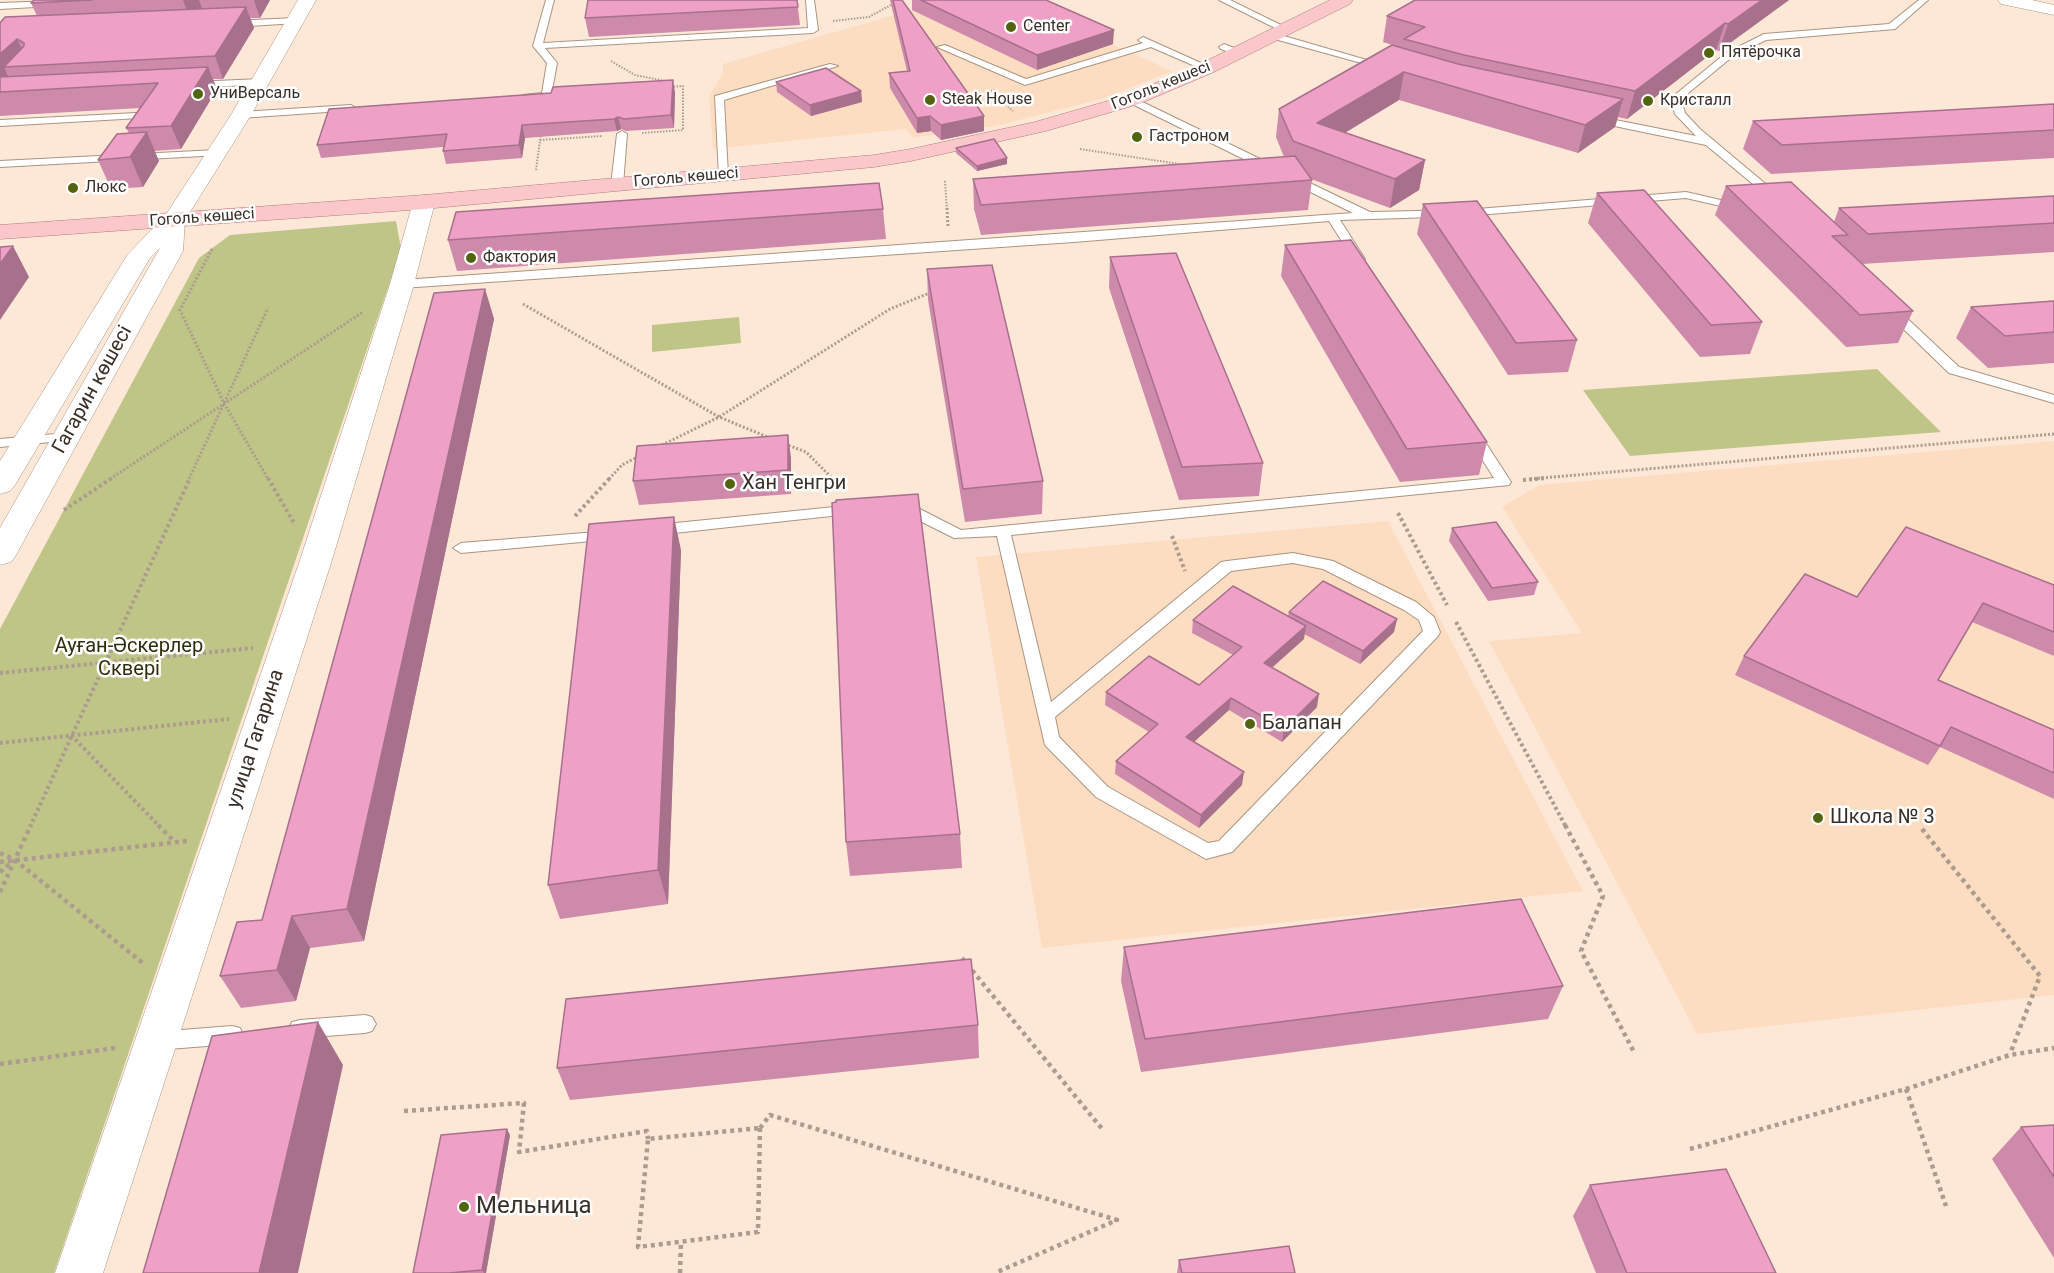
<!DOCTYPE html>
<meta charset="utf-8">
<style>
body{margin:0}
canvas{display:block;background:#fde8d7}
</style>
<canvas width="2054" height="1273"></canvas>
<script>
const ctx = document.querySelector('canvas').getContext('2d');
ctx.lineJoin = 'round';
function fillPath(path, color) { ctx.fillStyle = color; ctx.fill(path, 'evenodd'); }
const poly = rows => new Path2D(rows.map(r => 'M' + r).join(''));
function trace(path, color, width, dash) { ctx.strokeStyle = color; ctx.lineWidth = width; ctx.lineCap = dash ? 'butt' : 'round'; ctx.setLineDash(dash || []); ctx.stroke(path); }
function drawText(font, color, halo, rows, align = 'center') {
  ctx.font = font + ' Roboto,sans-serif'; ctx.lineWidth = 5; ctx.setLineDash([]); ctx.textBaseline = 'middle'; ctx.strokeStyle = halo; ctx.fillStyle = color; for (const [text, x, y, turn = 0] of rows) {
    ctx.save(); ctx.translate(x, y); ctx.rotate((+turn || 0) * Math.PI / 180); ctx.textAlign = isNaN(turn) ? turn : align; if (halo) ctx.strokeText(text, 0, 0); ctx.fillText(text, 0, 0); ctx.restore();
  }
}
fillPath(poly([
 [947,0,1013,0,1172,71,1105,98,996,126,912,138,906,129,713,149,709,96,723,74,723,64],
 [2054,441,2054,995,1697,1034,1489,641,1582,633,1502,507,1539,485],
 [1388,521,1583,891,1042,948,976,557]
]), '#fdddc2');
fillPath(poly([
 [396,221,401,249,54,1273,0,1273,0,629,199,258,230,235],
 [739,317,741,343,652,352,652,325],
 [1877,369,1941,432,1630,456,1583,390]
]), '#bfc586');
const service = poly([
 [546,0,554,0,543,43,808,28,806,0,814,0,818,30,813,33,545,48,557,63,551,96,546,99,527,100,523,99,523,95,542,93,547,63,533,46,546,0],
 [1219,0,1230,0,1291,30,1283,32,1219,0],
 [1919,0,1928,0,1895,29,1766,40,1732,57,1681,99,1685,113,1700,129,1780,196,1780,200,1772,200,1706,145,1595,122,1590,119,1595,116,1696,136,1675,114,1671,98,1726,53,1764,34,1889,24,1919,0],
 [56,1,56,5,53,6,0,9,0,3,56,1],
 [295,18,298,19,298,23,232,27,227,24,232,21,295,18],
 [1271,34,1277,34,1391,67,1383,69,1271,38,1271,34],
 [1143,37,1212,68,1204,70,1151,47,1025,85,937,47,945,45,1026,79,1143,43,1138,40,1143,37],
 [1224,44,1242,51,1244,53,1239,56,1221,49,1219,47,1224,44],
 [830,64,838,66,724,100,728,175,727,177,719,177,715,96,830,64],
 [261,79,264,80,264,84,193,88,188,85,193,82,261,79],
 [1132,97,1370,212,1465,210,1686,192,1725,201,1740,199,1746,202,1744,204,1725,207,1686,198,1465,216,1340,220,1365,259,1359,263,1355,262,1329,221,1074,242,402,288,396,284,402,280,1353,213,1128,102,1128,98,1132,97],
 [351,105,356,108,355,110,241,118,236,115,241,112,351,105],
 [136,113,141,116,140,118,0,126,0,120,136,113],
 [622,131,627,134,623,185,617,188,611,185,617,134,622,131],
 [217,150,221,151,221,155,0,167,0,161,217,150],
 [1891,306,1895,307,1959,367,2054,395,2054,403,1949,373,1887,313,1885,310,1891,306],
 [1473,430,1480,434,1511,482,1509,485,1011,535,1051,702,1221,562,1227,561,1293,553,1333,561,1416,602,1434,617,1440,632,1438,636,1232,852,1206,859,1096,797,1045,745,997,536,954,538,902,512,895,510,893,507,900,502,910,504,961,530,1494,478,1466,434,1473,430],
 [1293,563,1323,569,1404,610,1419,620,1423,631,1219,841,1208,843,1108,787,1059,737,1055,717,1231,571,1293,563],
 [66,433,73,437,71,440,0,447,0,439,66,433],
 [854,505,859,507,861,510,859,513,656,535,648,530,656,525,854,505],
 [609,531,614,533,617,536,614,539,461,553,453,548,461,543,609,531],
 [365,1015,372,1017,376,1024,372,1031,365,1033,300,1038,292,1036,289,1029,292,1022,300,1020,365,1015],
 [232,1026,240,1028,243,1035,240,1042,232,1044,156,1050,148,1048,145,1041,148,1034,156,1032,232,1026]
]);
const minor = poly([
 [424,195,432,197,435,202,414,284,332,560,103,1273,55,1273,300,560,390,284,413,202,416,197,424,195]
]);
const tertiary = poly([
 [298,0,316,0,251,115,185,220,183,251,16,555,11,562,0,565,0,528,160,248,150,258,15,485,10,491,0,494,0,461,128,254,165,216,231,115,298,0],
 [1998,0,2032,0,2054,5,2054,15,2001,4,1998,0]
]);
const primary = poly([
 [1330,0,1353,0,1350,4,1214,72,1139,104,1046,131,911,161,874,167,424,209,0,239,0,225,424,195,874,155,911,149,1035,122,1125,96,1200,64,1330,0]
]);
trace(service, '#ab9480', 2);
trace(minor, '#ab9480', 1);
trace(tertiary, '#ab9480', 1);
trace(primary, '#b4797c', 1);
trace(poly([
 [833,21,869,17,900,0],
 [611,61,635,75,665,81],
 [995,90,991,91,1013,111],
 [642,133,683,130,683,86,669,87],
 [540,140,602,136],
 [1080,149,1186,165],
 [536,170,541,133],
 [945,181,947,210]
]), '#ac9c8f', 2, [1.5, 1.5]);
trace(poly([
 [947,208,948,227],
 [212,249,180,310,224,403,268,479],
 [523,304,719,417,770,438],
 [785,444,806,452,833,479],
 [662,445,719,417,890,309,932,292],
 [110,479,363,312],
 [189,479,268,308],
 [609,479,622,465,639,456],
 [1530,479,2054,434]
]), '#ac9c8f', 3, [2, 2]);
trace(poly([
 [268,478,295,525],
 [831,478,842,489],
 [1523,480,1547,478],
 [64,510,112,478],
 [1398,513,1447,605],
 [575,516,610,478],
 [1172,536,1185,571],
 [1456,622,1566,827],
 [0,673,253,648],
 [71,735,160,827],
 [0,743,229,719],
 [30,827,190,478]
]), '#ac9c8f', 4, [3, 3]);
trace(poly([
 [158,825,174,841],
 [1565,825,1603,896,1581,951,1635,1054],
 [1922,829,2040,976,2010,1054],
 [0,853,15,860,144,964],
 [0,862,187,841],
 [0,872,12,862],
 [0,892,31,825],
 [962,958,1103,1130],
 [0,1064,115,1048],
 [1906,1089,1946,1206],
 [404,1111,524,1103,519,1152,647,1131,648,1139],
 [760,1128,758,1232,638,1247,648,1139,760,1128],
 [760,1128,770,1115,1117,1220,995,1273],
 [1690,1149,1906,1089,2010,1055,2054,1048],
 [680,1273,681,1241]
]), '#ac9c8f', 4.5, [4, 4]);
fillPath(service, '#fff');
fillPath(minor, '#fff');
fillPath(tertiary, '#fff');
fillPath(primary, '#fac7cb');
fillPath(poly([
 [34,0,270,0,260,18,250,18,254,28,223,79,213,79,217,89,181,149,154,151,159,161,143,187,111,189,98,160,129,133,126,128,140,108,0,116,0,23,37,16,31,3],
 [797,0,800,25,589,37,585,18],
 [890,0,902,0,984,116,984,131,941,140,931,131,917,133,890,88,889,73,907,71],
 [912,0,1046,0,1113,44,1037,70,912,10],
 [1789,0,1719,51,1716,50,1627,119,1618,117,1615,127,1578,153,1399,100,1345,133,1425,160,1419,190,1390,208,1311,179,1312,180,1308,210,981,235,974,209,973,179,1284,157,1276,137,1279,109,1402,48,1383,42,1387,16],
 [776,82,861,91,862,102,811,116,777,92],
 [675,92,674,128,626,131,621,129,617,131,525,138,522,158,446,164,443,151,443,147,321,158,317,145],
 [2054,104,2054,158,1771,174,1743,149,1753,121],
 [956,148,1007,158,1007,164,977,171,956,153],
 [1726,186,1834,222,1839,208,2054,196,2054,252,1862,264,1913,311,1898,343,1846,347,1715,215],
 [1597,193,1762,322,1750,354,1700,357,1588,223],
 [1423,204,1577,340,1568,372,1508,375,1417,234],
 [883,209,886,239,457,271,448,240],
 [1285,245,1487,442,1479,475,1400,482,1281,276],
 [1110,257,1263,463,1259,496,1179,500,1109,288],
 [927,269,1043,481,1042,514,965,522,928,300],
 [485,289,494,319,364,941,310,948,296,1001,241,1008,220,976,262,920],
 [2054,301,2054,363,1988,368,1956,338,1971,307],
 [791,458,791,494,639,505,633,481],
 [1452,528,1538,582,1534,595,1488,601,1449,541],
 [681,550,668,904,560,919,548,885],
 [2054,585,2054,656,1972,622,1938,680,2054,730,2054,799,1940,747,1928,765,1735,675,1744,656,1857,597],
 [1289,612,1397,619,1394,632,1360,664,1304,634,1304,639,1272,668,1317,707,1282,742,1229,710,1194,742,1242,785,1199,828,1115,774,1116,761,1149,732,1105,705,1106,692,1199,685,1233,655,1192,633,1193,620,1288,616],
 [960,834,962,868,850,876,846,842],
 [1124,947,1563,986,1548,1019,1141,1072,1121,981],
 [978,1025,979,1058,570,1100,557,1068],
 [2054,1125,2054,1258,1992,1159,2021,1127],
 [510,1135,486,1273,413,1273],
 [1590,1185,1776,1273,1596,1273,1573,1216],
 [1179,1260,1295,1273,1177,1273]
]), '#ce8aab');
fillPath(poly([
 [183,0,199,0,202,8,191,21],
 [254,0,270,0,260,18],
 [1762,0,1789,0,1719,51,1728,24],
 [246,7,254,28,223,79,215,56],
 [1725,23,1716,50,1627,119,1635,91],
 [1114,30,1113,44,1037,70,1037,55],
 [17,39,28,62,4,67,9,79,0,87,0,54],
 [208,67,217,89,181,149,171,126],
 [1404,72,1399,100,1316,150,1317,123],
 [673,80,675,92,674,128,671,115],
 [861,91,862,102,811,116,810,105],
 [1623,99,1615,127,1578,153,1585,125],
 [930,116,931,131,917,133,917,118],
 [984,116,984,131,941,140,941,125],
 [618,117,621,129,617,131,614,119],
 [522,125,525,138,522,158,519,145],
 [147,132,159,161,143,187,130,157],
 [1007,158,1007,164,977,171,977,166],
 [1425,160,1419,190,1390,208,1395,179],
 [13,246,29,277,0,320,0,264],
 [485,289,494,319,364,941,347,909],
 [788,435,791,458,791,494,788,470],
 [674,517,681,550,668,904,658,870],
 [1397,619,1394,632,1360,664,1363,651],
 [1306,626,1304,639,1262,676,1264,663],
 [1319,694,1317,707,1282,742,1284,729],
 [1231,698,1229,710,1185,750,1186,737],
 [1244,772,1242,785,1199,828,1201,815],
 [292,916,310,948,296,1001,277,970],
 [318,1022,343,1065,298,1273,259,1273],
 [507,1129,510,1135,486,1273,484,1273,482,1270]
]), '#a7708b');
const building = poly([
 [34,0,92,0,31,3,34,0],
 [588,0,797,0,798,7,585,18,588,0],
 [893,0,902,0,984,116,941,125,930,116,917,118,889,73,910,71,893,0],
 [921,0,1046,0,1114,30,1037,55,921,0],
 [1415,0,1762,0,1728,24,1725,23,1635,91,1464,55,1404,39,1425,27,1387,16,1415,0],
 [246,7,215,56,4,67,24,46,24,43,17,39,0,54,0,23,5,17,246,7],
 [1392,45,1458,64,1623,99,1585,125,1404,72,1317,123,1425,160,1395,179,1293,141,1279,109,1392,45],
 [208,67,171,126,126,128,158,83,0,92,0,77,208,67],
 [826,68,861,91,810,105,776,82,826,68],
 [673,80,671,115,624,119,618,117,614,119,522,125,519,145,443,151,447,134,317,145,329,109,551,93,553,87,673,80],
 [2054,104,2054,130,1782,145,1753,121,2054,104],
 [147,132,130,157,98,160,117,134,147,132],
 [994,139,1007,158,977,166,956,148,994,139],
 [1295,156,1312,180,981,205,973,179,1295,156],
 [1791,182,1848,235,1832,236,1913,311,1860,315,1726,186,1791,182],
 [879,183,883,209,448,240,456,212,879,183],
 [1644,190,1762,322,1711,325,1597,193,1644,190],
 [2054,196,2054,223,1868,234,1839,208,2054,196],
 [1477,201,1577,340,1516,343,1423,204,1477,201],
 [1351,240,1487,442,1407,449,1285,245,1351,240],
 [13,246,0,264,0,247,13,246],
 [1176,253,1263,463,1182,467,1110,257,1176,253],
 [992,265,1043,481,963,489,927,269,992,265],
 [485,289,347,909,292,916,277,970,220,976,237,922,262,920,434,293,485,289],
 [2054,301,2054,332,2005,336,1971,307,2054,301],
 [788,435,788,470,633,481,637,446,788,435],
 [918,494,960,834,846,842,832,503,836,502,836,500,918,494],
 [674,517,658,870,548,885,589,524,674,517],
 [1496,522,1538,582,1492,588,1452,528,1496,522],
 [1906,527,2054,585,2054,632,1983,603,1938,680,2054,730,2054,773,1951,727,1940,746,1744,656,1805,574,1857,597,1906,527],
 [1323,581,1397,619,1363,651,1289,612,1323,581],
 [1233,586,1306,626,1264,663,1319,694,1284,729,1231,698,1186,737,1244,772,1201,815,1116,761,1158,724,1106,692,1149,656,1199,685,1242,647,1193,620,1233,586],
 [1521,899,1563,986,1145,1039,1124,947,1521,899],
 [971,959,978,1025,557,1068,566,999,971,959],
 [318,1022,259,1273,143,1273,212,1036,318,1022],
 [2054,1125,2054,1177,2021,1127,2054,1125],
 [507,1129,482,1270,449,1273,413,1273,441,1135,507,1129],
 [1726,1169,1776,1273,1627,1273,1590,1185,1726,1169],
 [1289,1246,1295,1273,1182,1273,1179,1260,1289,1246]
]);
fillPath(building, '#efa0c7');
trace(building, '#a7708b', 1.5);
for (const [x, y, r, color] of [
 [1011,27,6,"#52640d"],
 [1709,53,6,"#52640d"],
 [198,94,6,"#52640d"],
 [930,100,6,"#52640d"],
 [1648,101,6,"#52640d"],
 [1137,137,6,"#52640d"],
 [73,188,6,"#52640d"],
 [471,258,6,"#52640d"],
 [730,484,6,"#52640d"],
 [1250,724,6,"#52640d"],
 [1818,818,6,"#52640d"],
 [464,1207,6,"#52640d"]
]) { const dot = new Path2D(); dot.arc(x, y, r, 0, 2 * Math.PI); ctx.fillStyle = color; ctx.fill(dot); trace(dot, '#fff', 2); }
drawText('16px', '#392f27', '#fff', [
 ["Center",1023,27],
 ["Пятёрочка",1721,53],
 ["УниВерсаль",210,94],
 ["Steak House",942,100],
 ["Кристалл",1660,101],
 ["Гастроном",1149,137],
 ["Люкс",85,188],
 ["Фактория",483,258]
], 'left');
drawText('16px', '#392f27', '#fff', [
 ["Гоголь көшесі",1161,86,-22],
 ["Гоголь көшесі",686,178,-5],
 ["Гоголь көшесі",202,218,-4]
]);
drawText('20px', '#392f27', '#fff', [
 ["Гагарин көшесі",93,390,-61],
 ["улица Гагарина",256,739,-72]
]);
drawText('20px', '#392f27', '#fff', [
 ["Хан Тенгри",742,484],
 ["Балапан",1262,724],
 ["Школа № 3",1830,818]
], 'left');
drawText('20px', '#2d2f0b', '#fff', [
 ["Ауған-Әскерлер",129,647],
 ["Сквері",129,670]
]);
drawText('24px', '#392f27', '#fff', [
 ["Мельница",476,1207]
], 'left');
</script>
